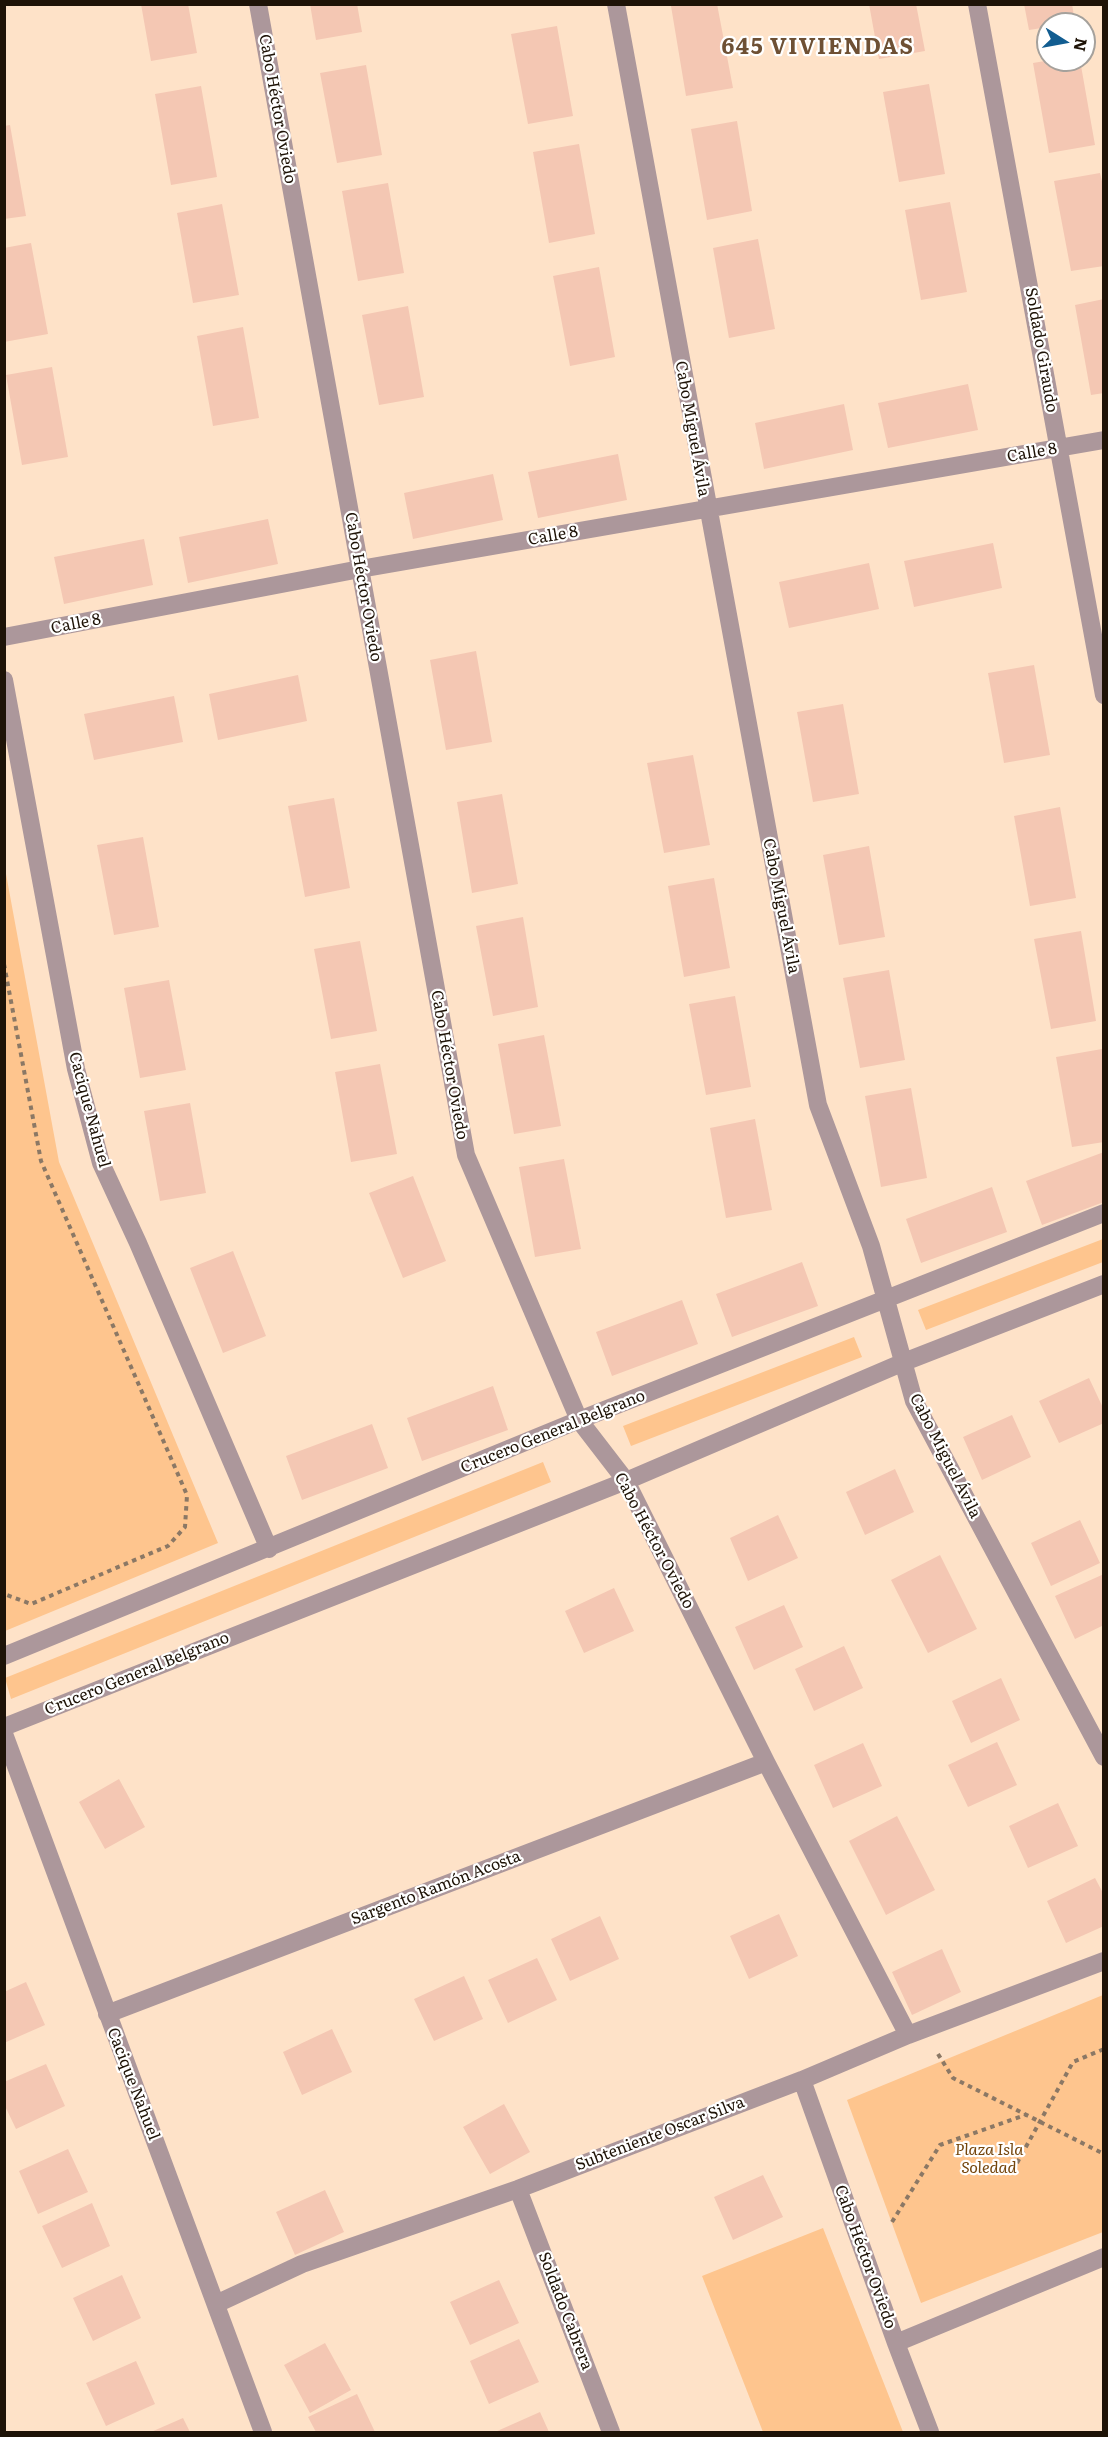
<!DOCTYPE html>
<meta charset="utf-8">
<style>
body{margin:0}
#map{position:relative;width:1108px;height:2437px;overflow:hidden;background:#fee2c8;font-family:Literata,serif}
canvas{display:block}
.frame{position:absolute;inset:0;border:6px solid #1e1307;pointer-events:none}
.north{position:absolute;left:1036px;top:12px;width:60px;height:60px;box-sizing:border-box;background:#fff;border:2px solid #a5a19c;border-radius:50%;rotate:101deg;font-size:16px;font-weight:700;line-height:24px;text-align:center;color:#1e1307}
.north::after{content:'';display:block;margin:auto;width:21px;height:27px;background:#125d91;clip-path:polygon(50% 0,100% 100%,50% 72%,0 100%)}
</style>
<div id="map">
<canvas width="1108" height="2437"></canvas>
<div class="frame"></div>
<div class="north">N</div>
</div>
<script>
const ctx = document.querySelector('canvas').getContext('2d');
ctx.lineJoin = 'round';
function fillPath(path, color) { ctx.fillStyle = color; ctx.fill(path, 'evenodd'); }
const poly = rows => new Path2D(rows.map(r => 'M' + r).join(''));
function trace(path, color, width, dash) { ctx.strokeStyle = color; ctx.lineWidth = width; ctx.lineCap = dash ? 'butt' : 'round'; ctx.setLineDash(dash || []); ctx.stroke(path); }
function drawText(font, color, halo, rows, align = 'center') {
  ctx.font = font + ' Literata,serif'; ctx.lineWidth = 4.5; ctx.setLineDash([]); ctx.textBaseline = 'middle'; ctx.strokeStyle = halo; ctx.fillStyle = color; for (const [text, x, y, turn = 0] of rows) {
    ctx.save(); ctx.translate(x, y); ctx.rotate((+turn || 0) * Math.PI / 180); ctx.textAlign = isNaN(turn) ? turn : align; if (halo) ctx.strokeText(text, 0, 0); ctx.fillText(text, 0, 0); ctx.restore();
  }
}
fillPath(poly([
 [4,863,59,1162,218,1543,5,1631],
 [1103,1239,1103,1262,926,1330,918,1310],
 [854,1337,862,1357,631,1446,623,1426],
 [543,1462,551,1482,11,1699,5,1678],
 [1103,1995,1103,2232,921,2303,847,2100],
 [823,2228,903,2432,763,2432,702,2276]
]), '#fec58e');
fillPath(poly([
 [141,4,188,4,197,53,151,61],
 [310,4,357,4,362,32,316,40],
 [681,4,717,4,733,88,686,96,671,6],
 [869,4,916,4,925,51,879,59],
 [1024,4,1072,4,1075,22,1048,24,1048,27,1029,30],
 [557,26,573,116,528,124,511,34],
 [1051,60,1080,60,1095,145,1049,153,1033,63],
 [366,65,382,155,337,163,320,73],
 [929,84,945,174,899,182,883,92],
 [201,86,217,177,171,185,155,94],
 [737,121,752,211,707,220,691,129],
 [10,125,26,216,4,219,4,126],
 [579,144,595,234,549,243,533,152],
 [1100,173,1104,190,1104,266,1071,271,1054,181],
 [388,183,404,273,358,281,342,191],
 [950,202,967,292,921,300,905,210],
 [222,204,239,295,193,303,177,213],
 [758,239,775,329,729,338,713,248],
 [31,243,48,334,4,342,4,248],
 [599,267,615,357,570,366,553,276],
 [1104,299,1104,393,1091,395,1075,305],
 [408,306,424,397,379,405,362,315],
 [243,327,259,418,213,426,197,336],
 [52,367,68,457,22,465,6,375],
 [968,384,978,430,888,448,878,403],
 [844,404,853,450,764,469,755,423],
 [618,454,627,500,538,518,528,472],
 [493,474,503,520,413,539,404,493],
 [268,519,278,564,188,583,179,537],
 [144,539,153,585,64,604,54,557],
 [993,543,1002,588,914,607,904,561],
 [869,563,879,609,789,628,779,582],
 [476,651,492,742,446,750,430,660],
 [1034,665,1050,755,1004,763,988,673],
 [298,675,307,721,218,740,209,694],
 [174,696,183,742,94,760,84,714],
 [843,704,859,794,813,802,797,712],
 [693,755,710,845,664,853,647,763],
 [502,794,518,884,472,893,457,802],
 [334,798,350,888,305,897,288,806],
 [1060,807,1076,898,1030,906,1014,816],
 [143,837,159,927,114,935,97,845],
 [869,846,885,937,839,945,823,855],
 [714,878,730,968,684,977,668,886],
 [523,917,538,1007,493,1016,476,926],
 [1081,931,1096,1021,1051,1029,1034,939],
 [360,941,377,1031,331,1039,314,949],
 [889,970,905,1060,860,1068,843,978],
 [169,980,186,1070,140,1078,124,988],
 [735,996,751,1087,706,1095,689,1004],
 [544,1035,561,1126,514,1134,498,1044],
 [1102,1049,1104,1142,1072,1147,1056,1057],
 [380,1064,397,1154,351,1162,335,1072],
 [911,1088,927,1178,881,1187,865,1096],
 [190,1103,206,1193,160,1201,144,1111],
 [755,1119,772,1210,726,1218,710,1128],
 [1104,1152,1104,1202,1042,1225,1026,1181],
 [564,1159,581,1249,535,1257,519,1167],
 [413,1176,446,1261,403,1278,369,1193],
 [992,1187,1007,1232,921,1263,906,1219],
 [233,1251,266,1336,223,1353,190,1268],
 [802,1262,818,1306,732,1337,716,1294],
 [682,1300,698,1344,612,1376,596,1332],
 [1089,1378,1104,1410,1104,1423,1059,1443,1039,1401],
 [493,1386,508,1430,422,1461,407,1418],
 [1012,1415,1031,1457,982,1480,963,1437],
 [372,1424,388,1468,302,1500,286,1456],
 [895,1469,914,1512,865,1535,846,1492],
 [778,1515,798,1558,748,1581,730,1538],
 [1080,1520,1100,1563,1051,1586,1031,1543],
 [940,1555,977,1629,928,1653,891,1580],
 [1104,1574,1104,1625,1075,1639,1055,1596],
 [614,1588,634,1631,584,1653,565,1611],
 [784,1605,803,1647,754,1670,735,1627],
 [844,1646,863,1688,814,1711,795,1669],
 [1001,1678,1020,1720,971,1743,952,1701],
 [997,1742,1017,1785,968,1807,948,1765],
 [863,1743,882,1786,833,1808,814,1765],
 [119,1779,145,1827,105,1849,79,1802],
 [1058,1803,1078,1846,1028,1868,1009,1826],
 [897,1816,935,1890,886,1915,849,1841],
 [1095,1878,1104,1895,1104,1926,1066,1943,1047,1901],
 [779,1914,798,1956,749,1979,730,1936],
 [600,1916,619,1959,570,1981,551,1939],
 [942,1949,961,1992,912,2015,892,1972],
 [537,1958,557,2000,508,2023,488,1980],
 [464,1976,483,2019,434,2041,414,1999],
 [26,1982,45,2025,4,2043,4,1992],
 [332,2029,352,2072,302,2095,283,2052],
 [46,2064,65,2106,16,2129,4,2104,4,2082],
 [504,2104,530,2152,490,2174,463,2127],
 [68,2149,88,2192,38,2214,19,2171],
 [763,2175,783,2217,733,2240,714,2197],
 [325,2190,344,2232,295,2255,276,2212],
 [92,2203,110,2246,62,2268,42,2226],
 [122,2275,141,2318,93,2341,73,2298],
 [499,2280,519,2323,470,2345,450,2302],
 [519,2339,539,2382,489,2404,470,2361],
 [325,2343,351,2390,310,2413,284,2365],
 [136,2361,155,2404,106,2426,86,2383],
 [357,2394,375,2432,316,2432,308,2417],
 [540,2412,549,2432,495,2432],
 [183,2418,190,2432,151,2432]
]), '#f4c7b3');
trace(poly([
 [4,964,41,1161,187,1495,185,1527,168,1546,31,1604,4,1594],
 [938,2054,953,2078,1104,2154],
 [1017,2163,1073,2062,1104,2049],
 [892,2222,940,2145,1025,2115]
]), '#8b7865', 4, [4.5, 4.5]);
trace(poly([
 [258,4,466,1155,579,1420,626,1481,766,1762,908,2035],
 [616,4,818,1105,871,1246,914,1401,1104,1757],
 [977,4,1104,695],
 [4,637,360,569,1104,440],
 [4,680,76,1069,101,1163,138,1243,269,1549],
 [4,1656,579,1420,1104,1213],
 [4,1727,626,1481,904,1362,1104,1284],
 [4,1734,263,2432],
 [107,2014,766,1762],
 [802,2080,896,2343,930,2432],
 [518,2189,611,2432],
 [216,2304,302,2264,518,2189,802,2080,908,2035,1104,1961],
 [896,2343,1104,2257]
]), '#ac979b', 18);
drawText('16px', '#1e1307', '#fff', [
 ["Cabo Héctor Oviedo",277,109,80],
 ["Soldado Giraudo",1041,350,80],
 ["Cabo Miguel Ávila",692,429,80],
 ["Calle 8",1032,453,-10],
 ["Calle 8",553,536,-10],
 ["Cabo Héctor Oviedo",363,587,80],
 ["Calle 8",76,624,-11],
 ["Cabo Miguel Ávila",781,906,79],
 ["Cabo Héctor Oviedo",449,1065,80],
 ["Cacique Nahuel",89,1110,75],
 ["Crucero General Belgrano",553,1432,-22],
 ["Cabo Miguel Ávila",945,1456,63],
 ["Cabo Héctor Oviedo",654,1541,62],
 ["Crucero General Belgrano",137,1674,-22],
 ["Sargento Ramón Acosta",436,1888,-21],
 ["Cacique Nahuel",133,2084,69],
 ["Subteniente Oscar Silva",660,2134,-21],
 ["Cabo Héctor Oviedo",865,2257,70],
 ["Soldado Cabrera",565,2311,69]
]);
drawText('italic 16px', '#75460c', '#fff', [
 ["Plaza Isla",989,2150],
 ["Soledad",989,2168]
]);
ctx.letterSpacing = '1.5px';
drawText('bold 22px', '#6e5034', '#fff', [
 ["645 VIVIENDAS",818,48]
]);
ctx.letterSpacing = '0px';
</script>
